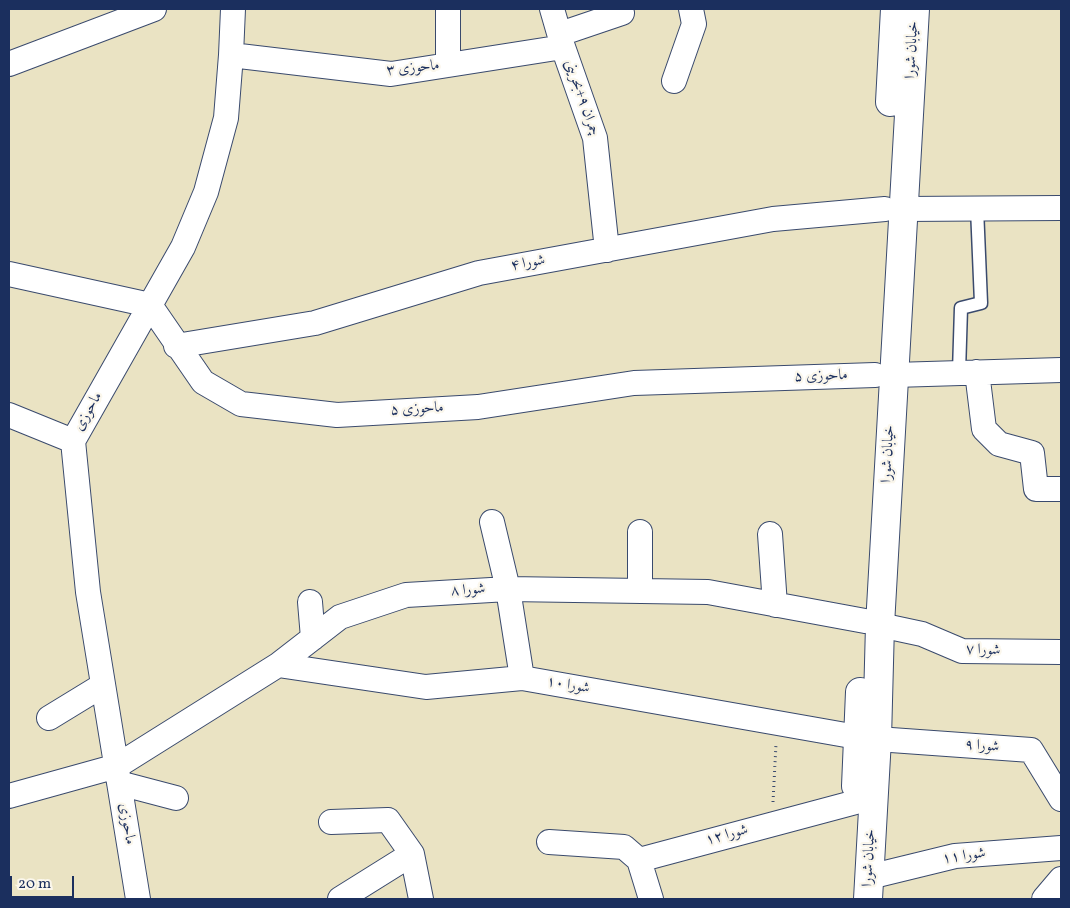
<!DOCTYPE html>
<meta charset="utf-8">
<style>
body{margin:0}
#map{position:relative;width:1070px;height:908px;overflow:hidden;background:#eae3c3;font-family:Vollkorn,serif}
canvas{display:block}
.frame{position:absolute;inset:0;border:10px solid #1b2f5e;pointer-events:none}
.scale{position:absolute;left:10px;top:876px;width:64px;height:22px;box-sizing:border-box;border:2px solid #1b2f5e;border-top:0;padding-left:6px;font-size:15px;line-height:18px;white-space:nowrap;color:#1b2f5e;-webkit-text-stroke:4px #fbf7ec;paint-order:stroke}
</style>
<div id="map">
<canvas width="1070" height="908"></canvas>
<div class="frame"></div>
<div class="scale">20 m</div>
</div>
<script>
const ctx = document.querySelector('canvas').getContext('2d');
ctx.lineJoin = 'round';
const poly = rows => new Path2D(rows.map(r => 'M' + r).join(''));
function trace(path, color, width, dash) { ctx.strokeStyle = color; ctx.lineWidth = width; ctx.lineCap = dash ? 'butt' : 'round'; ctx.setLineDash(dash || []); ctx.stroke(path); }
function drawText(font, color, halo, rows, align = 'center') {
  ctx.font = font + ' Vollkorn,Amiri,serif'; ctx.lineWidth = 4.5; ctx.setLineDash([]); ctx.textBaseline = 'middle'; ctx.strokeStyle = halo; ctx.fillStyle = color; for (const [text, x, y, turn = 0] of rows) {
    ctx.save(); ctx.translate(x, y); ctx.rotate((+turn || 0) * Math.PI / 180); ctx.textAlign = isNaN(turn) ? turn : align; if (halo) ctx.strokeText(text, 0, 0); ctx.fillText(text, 0, 0); ctx.restore();
  }
}
const service = poly([
 [959,372,961,308,981,303,977,208]
]);
const minor = poly([
 [448,9,448,65],
 [552,9,563,47,595,138,607,250],
 [560,34,622,13],
 [231,55,391,74,563,47],
 [9,64,154,9],
 [674,81,694,24,691,9],
 [903,209,1061,208],
 [9,274,150,305,203,382,241,404,337,415,478,407,634,383,875,375],
 [176,346,315,323,479,273,773,219,885,209],
 [977,372,984,429,999,444,1032,453,1036,489,1061,489],
 [894,375,1061,370],
 [9,415,73,441],
 [492,522,508,589,522,678],
 [640,532,640,591],
 [770,534,775,605],
 [310,602,313,638],
 [880,625,922,634,962,651,1061,652],
 [278,665,426,687,522,678,857,737],
 [49,718,103,685],
 [877,739,1031,750,1061,799],
 [119,783,176,798],
 [9,796,117,766,278,665,340,617,406,595,508,589,708,592,865,621],
 [331,822,388,820,412,854,421,899],
 [549,842,624,847,639,860],
 [869,877,955,856,1061,848],
 [138,899,88,592,73,441,183,247,206,192,226,118,231,55,233,9],
 [340,899,412,854],
 [651,899,639,860,856,802],
 [1044,899,1061,879]
]);
const secondary = poly([
 [890,102,895,9],
 [856,786,860,692],
 [868,899,877,739,880,625,915,9]
]);
trace(service, '#3a4a6d', 15);
trace(minor, '#3a4a6d', 26);
trace(secondary, '#3a4a6d', 30);
trace(poly([
 [773,802,776,744]
]), '#3a4a6d', 3, [1, 4]);
trace(service, '#fff', 12);
trace(minor, '#fff', 24);
trace(secondary, '#fff', 28);
drawText('15px', '#1b2f5e', '#fbf7ec', [
 ["خیابان شورا",913,50,-87],
 ["ماحوزی ۳",413,69,-6],
 ["چمران ۹+بحرینی",581,98,71],
 ["شورا ۴",528,264,-10],
 ["ماحوزی ۵",821,377,-2],
 ["ماحوزی ۵",417,410,-3],
 ["ماحوزی",89,412,-60],
 ["خیابان شورا",889,454,-87],
 ["شورا ۸",468,591,-4],
 ["شورا ۷",983,651,2],
 ["شورا ۱۰",568,686,10],
 ["شورا ۹",982,747,4],
 ["ماحوزی",126,824,81],
 ["شورا ۱۲",727,836,-15],
 ["شورا ۱۱",964,857,-8],
 ["خیابان شورا",870,858,-87]
]);
</script>
